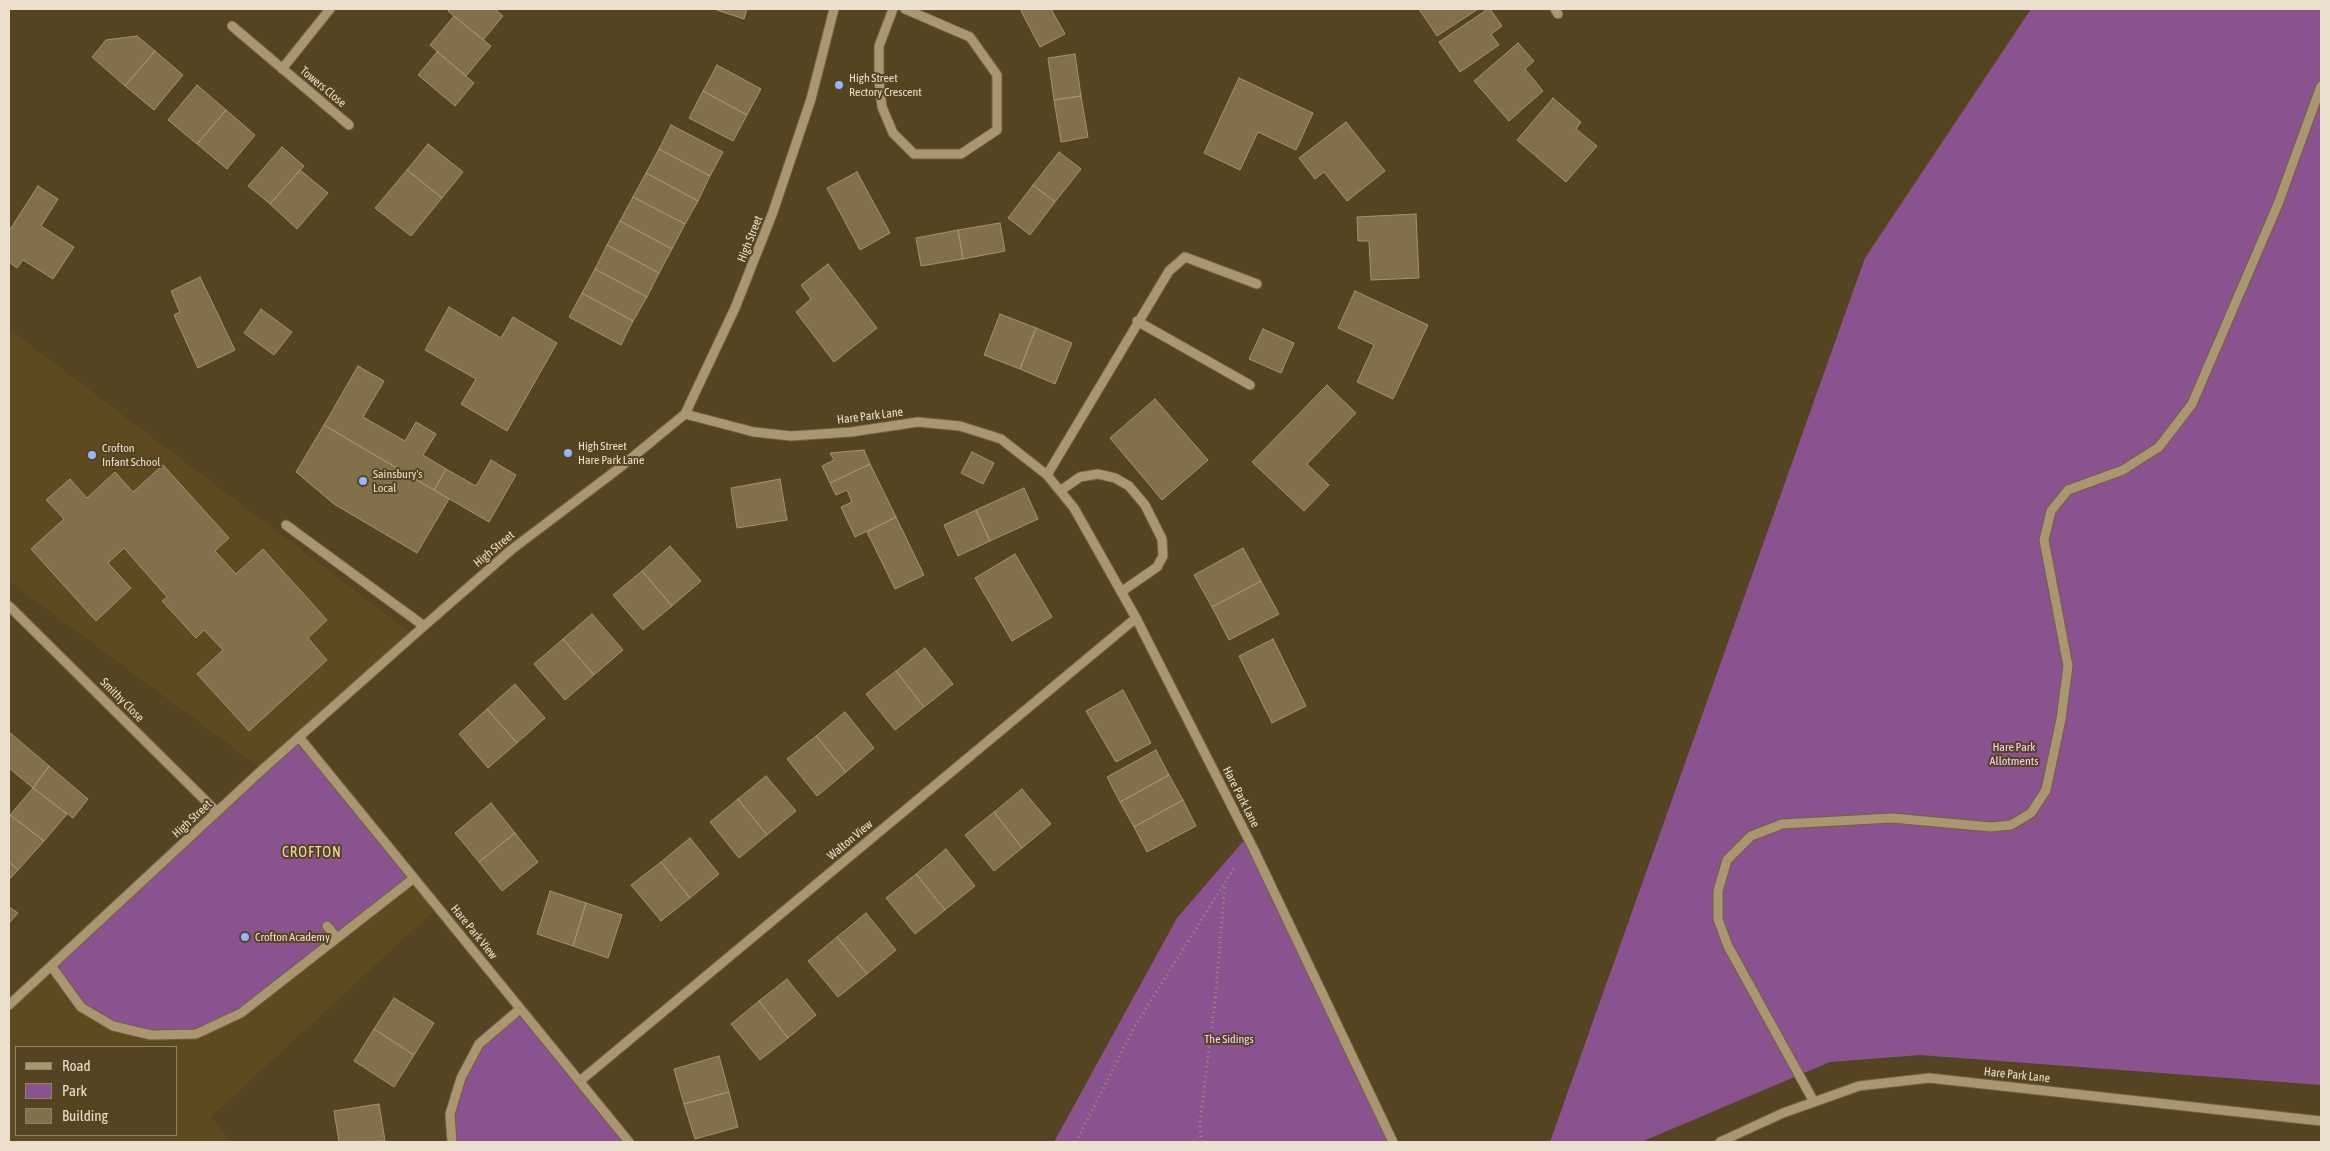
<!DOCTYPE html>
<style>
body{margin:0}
#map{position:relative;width:2330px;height:1151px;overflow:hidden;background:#554421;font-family:"Asap Condensed",sans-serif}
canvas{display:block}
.frame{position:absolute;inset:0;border:10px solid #eae0cd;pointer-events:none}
.legend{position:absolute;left:15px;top:1046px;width:162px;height:90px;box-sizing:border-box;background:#554421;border:1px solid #918266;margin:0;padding:6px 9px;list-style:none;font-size:15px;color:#eae0cd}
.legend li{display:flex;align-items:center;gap:10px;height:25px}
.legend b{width:25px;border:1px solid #918266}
</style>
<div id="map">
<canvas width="2330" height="1151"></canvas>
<div class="frame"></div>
<ul class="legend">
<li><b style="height:6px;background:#aa9772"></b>Road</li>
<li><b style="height:14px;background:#8a5390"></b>Park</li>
<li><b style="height:14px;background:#82704c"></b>Building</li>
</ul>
</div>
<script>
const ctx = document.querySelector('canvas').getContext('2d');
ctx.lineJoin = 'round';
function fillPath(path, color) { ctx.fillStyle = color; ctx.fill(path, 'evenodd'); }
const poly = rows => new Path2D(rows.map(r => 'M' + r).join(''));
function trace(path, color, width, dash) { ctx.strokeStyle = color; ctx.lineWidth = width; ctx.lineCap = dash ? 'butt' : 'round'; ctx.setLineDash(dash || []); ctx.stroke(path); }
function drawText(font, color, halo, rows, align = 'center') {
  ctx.font = font + ' "Asap Condensed",sans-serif'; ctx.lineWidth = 4; ctx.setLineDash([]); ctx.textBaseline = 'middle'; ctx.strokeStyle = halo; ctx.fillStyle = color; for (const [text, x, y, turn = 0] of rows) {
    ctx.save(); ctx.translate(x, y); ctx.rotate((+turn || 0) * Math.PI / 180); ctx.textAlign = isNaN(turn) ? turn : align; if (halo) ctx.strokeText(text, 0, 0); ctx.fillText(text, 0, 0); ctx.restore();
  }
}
fillPath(poly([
 [9,329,415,636,299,737,438,907,211,1117,232,1142,9,1142,9,1005,262,769,9,581],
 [16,1047,176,1047,176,1135,16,1135]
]), '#5e4a1f');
fillPath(poly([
 [2031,9,2321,9,2321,1085,1920,1055,1830,1062,1641,1142,1550,1142,1865,258],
 [299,737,414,878,241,1013,196,1034,151,1035,113,1026,81,1007,52,967],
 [1247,837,1393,1142,1054,1142,1177,918],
 [520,1009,629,1142,452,1142,450,1114,479,1044]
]), '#8a5390');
const building = poly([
 [450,9,495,9,503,16,483,40,448,11,450,9],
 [714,9,747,9,744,19,714,9],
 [1024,9,1051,9,1065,34,1040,47,1021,11,1024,9],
 [1419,9,1478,9,1437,36,1419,9],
 [1488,9,1490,9,1502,26,1491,34,1499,45,1460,72,1439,42,1488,9],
 [454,16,491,46,466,76,430,45,454,16],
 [137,36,155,51,125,86,92,57,106,40,137,36],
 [1518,43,1534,61,1525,69,1543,91,1509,121,1474,81,1518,43],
 [155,51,183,75,154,110,125,86,155,51],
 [437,52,474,83,455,106,418,75,437,52],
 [1075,54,1081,96,1054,100,1048,58,1075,54],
 [717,65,761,89,747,115,703,91,717,65],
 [1239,78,1313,113,1296,150,1258,132,1240,170,1204,153,1239,78],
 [197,85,226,110,197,144,168,120,197,85],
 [703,91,747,115,733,141,689,118,703,91],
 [1081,96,1088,137,1061,142,1054,100,1081,96],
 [1553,98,1581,122,1576,129,1597,146,1566,182,1517,140,1553,98],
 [226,110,255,135,227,169,197,144,226,110],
 [1346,122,1385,171,1347,201,1324,172,1315,179,1299,158,1346,122],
 [671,125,723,152,710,176,659,149,671,125],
 [428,144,463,172,442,198,407,170,428,144],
 [282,147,304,166,270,204,248,186,282,147],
 [659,149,710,176,698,201,646,173,659,149],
 [1059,152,1081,169,1055,202,1033,185,1059,152],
 [300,170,328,193,297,229,270,204,300,170],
 [407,170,442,198,411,236,375,208,407,170],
 [857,172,890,233,860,250,827,188,857,172],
 [646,173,698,201,685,224,633,197,646,173],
 [1033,185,1055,202,1030,235,1008,218,1033,185],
 [38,186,58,199,41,226,74,247,53,279,23,260,17,268,9,262,9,231,38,186],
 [633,197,685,224,672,249,620,221,633,197],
 [1416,214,1419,278,1371,280,1369,241,1358,241,1357,217,1416,214],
 [620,221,672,249,659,273,607,245,620,221],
 [1000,223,1005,251,963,259,958,230,1000,223],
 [958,230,963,259,921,266,916,238,958,230],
 [607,245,659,273,647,297,595,269,607,245],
 [828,264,877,328,834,362,796,312,811,299,801,285,828,264],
 [595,269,647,297,633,321,582,293,595,269],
 [200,277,235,350,198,368,174,315,180,312,171,291,200,277],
 [1355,291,1428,325,1393,399,1357,382,1374,345,1338,328,1355,291],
 [582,293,633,321,621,345,569,317,582,293],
 [449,307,501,338,513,317,557,343,507,431,461,404,476,379,425,350,449,307],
 [261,309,292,332,274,355,244,333,261,309],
 [1000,314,1036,328,1020,369,984,355,1000,314],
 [1036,328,1072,343,1055,384,1020,369,1036,328],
 [1263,329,1294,343,1281,373,1249,359,1263,329],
 [358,366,384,381,363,417,405,441,416,422,436,434,423,455,446,469,434,490,324,425,358,366],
 [1327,385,1356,413,1307,464,1329,485,1304,511,1252,462,1327,385],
 [1155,399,1208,460,1162,500,1110,438,1155,399],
 [324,425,449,499,417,553,334,504,296,472,324,425],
 [864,450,870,464,830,483,822,466,834,460,830,453,864,450],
 [972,452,994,463,983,484,961,473,972,452],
 [491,460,516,475,489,522,434,490,446,469,476,486,491,460],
 [870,464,896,517,855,537,841,507,852,502,847,490,836,495,830,483,870,464],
 [163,465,229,538,215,551,236,574,263,549,327,620,308,638,327,660,249,731,197,674,223,650,204,630,196,638,162,601,167,597,124,548,108,563,131,588,96,621,31,549,64,519,46,500,70,479,87,498,115,472,133,492,163,465],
 [780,479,787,520,737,528,731,488,780,479],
 [1024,488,1038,519,990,541,976,510,1024,488],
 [976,510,990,541,958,556,944,525,976,510],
 [896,517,924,575,895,589,867,532,896,517],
 [670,546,701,581,672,606,642,571,670,546],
 [1243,548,1261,581,1212,607,1194,575,1243,548],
 [1015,554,1052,617,1012,641,975,578,1015,554],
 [642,571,672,606,643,630,613,595,642,571],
 [1261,581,1279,614,1229,640,1212,607,1261,581],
 [592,614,623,650,594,675,563,639,592,614],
 [563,639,594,675,565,700,534,664,563,639],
 [1273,639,1306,706,1272,723,1239,656,1273,639],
 [925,648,953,684,924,707,896,671,925,648],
 [896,671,924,707,895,730,866,694,896,671],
 [515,684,545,718,517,743,487,709,515,684],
 [1123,690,1151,743,1116,762,1086,711,1123,690],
 [487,709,517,743,488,768,459,734,487,709],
 [845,712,874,748,846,772,816,736,845,712],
 [9,732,49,766,33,788,9,768,9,732],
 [816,736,846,772,817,796,787,759,816,736],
 [1156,750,1169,775,1120,802,1107,777,1156,750],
 [49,766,88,799,73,818,33,788,49,766],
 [1169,775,1183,800,1134,827,1120,802,1169,775],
 [766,776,796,811,767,835,738,799,766,776],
 [33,788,67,814,44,841,10,815,33,788],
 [1022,789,1051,824,1022,848,994,812,1022,789],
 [738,799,767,835,739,858,710,822,738,799],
 [1183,800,1196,826,1147,852,1134,827,1183,800],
 [491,803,515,833,479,862,455,833,491,803],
 [994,812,1022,848,994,871,965,835,994,812],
 [9,814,44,841,18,870,9,862,9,814],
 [515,833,538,862,502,891,479,862,515,833],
 [690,838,719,874,690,898,661,862,690,838],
 [946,849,975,886,945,910,916,874,946,849],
 [9,862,18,870,9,880,9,862],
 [661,862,690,898,661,921,631,885,661,862],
 [916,874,945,910,915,934,886,898,916,874],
 [550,891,586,903,573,946,537,934,550,891],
 [586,903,622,915,608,958,573,946,586,903],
 [9,907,18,913,9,923,9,907],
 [866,913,896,950,867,974,837,937,866,913],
 [837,937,867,974,838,997,808,961,837,937],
 [787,979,816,1015,788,1038,759,1001,787,979],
 [394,998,434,1023,414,1055,374,1029,394,998],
 [759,1001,788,1038,760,1060,731,1024,759,1001],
 [374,1029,414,1055,394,1087,354,1061,374,1029],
 [719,1056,729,1092,684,1104,674,1069,719,1056],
 [729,1092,738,1127,695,1139,684,1104,729,1092],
 [379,1104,385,1141,339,1142,334,1111,379,1104]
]);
fillPath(building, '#82704c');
trace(building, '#a5936e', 1);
const minor = poly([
 [893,9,879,46,879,81,882,107,893,133,914,154,961,154,997,130,997,75,970,37,905,9],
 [1555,9,1558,14],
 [232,26,349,125],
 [282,69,330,9],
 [1137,321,1250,385],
 [685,414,754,432,791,436,851,432,918,422,960,426,1001,439,1047,475,1074,508,1136,618,1254,850,1393,1142],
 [1047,475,1169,271,1185,257,1257,284],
 [1060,491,1080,477,1098,474,1115,478,1129,486,1145,505,1162,539,1163,556,1157,567,1121,592],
 [286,525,424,626],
 [9,606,217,812],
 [299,737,629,1142],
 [327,926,337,938],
 [52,967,81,1007,113,1026,151,1035,196,1034,241,1013,414,878],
 [9,1005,263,769,424,626,511,550,618,469,685,414,735,308,773,212,811,99,834,9],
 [580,1081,1136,618],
 [1814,1102,1728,946,1718,919,1718,891,1727,860,1751,836,1782,824,1892,818,1991,827,2011,825,2031,813,2046,790,2061,719,2068,666,2044,540,2051,511,2068,490,2123,470,2159,447,2192,404,2278,204,2321,86],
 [452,1142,450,1114,461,1078,479,1044,520,1009],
 [1720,1142,1783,1113,1859,1086,1929,1078,2321,1121]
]);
trace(minor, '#6f6141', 11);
trace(poly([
 [1076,1142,1135,1026,1234,868],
 [1201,1142,1200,1121,1215,1002,1225,884]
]), '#9e9075', 3, [1, 4]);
trace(minor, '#aa9772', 9);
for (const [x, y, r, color] of [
 [839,85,5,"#94b7fd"],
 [568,453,5,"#94b7fd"],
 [92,455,5,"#94b7fd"],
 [363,481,5,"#94b7fd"],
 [245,937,5,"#94b7fd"]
]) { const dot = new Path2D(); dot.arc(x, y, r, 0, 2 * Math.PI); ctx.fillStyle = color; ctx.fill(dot); trace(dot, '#554421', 2); }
drawText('12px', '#eae0cd', '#554421', [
 ["High Street",849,78],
 ["Rectory Crescent",849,92],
 ["High Street",578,446],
 ["Hare Park Lane",578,460],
 ["Crofton",102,448],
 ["Infant School",102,462],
 ["Sainsbury's",373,474],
 ["Local",373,488],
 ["Crofton Academy",255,937]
], 'left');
drawText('12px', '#eae0cd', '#554421', [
 ["Towers Close",323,87,40],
 ["High Street",750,239,-68],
 ["Hare Park Lane",870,416,-7],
 ["High Street",494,549,-40],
 ["Smithy Close",122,700,45],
 ["Hare Park Lane",1241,797,63],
 ["High Street",192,819,-43],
 ["Walton View",850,840,-40],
 ["Hare Park View",474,932,51],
 ["Hare Park Lane",2017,1075,6]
]);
drawText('12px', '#fad0fe', '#554421', [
 ["Hare Park",2014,747],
 ["Allotments",2014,761],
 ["The Sidings",1229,1039]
]);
ctx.letterSpacing = '1px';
drawText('15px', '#edd8b1', '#554421', [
 ["CROFTON",312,852]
]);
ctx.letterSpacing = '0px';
</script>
